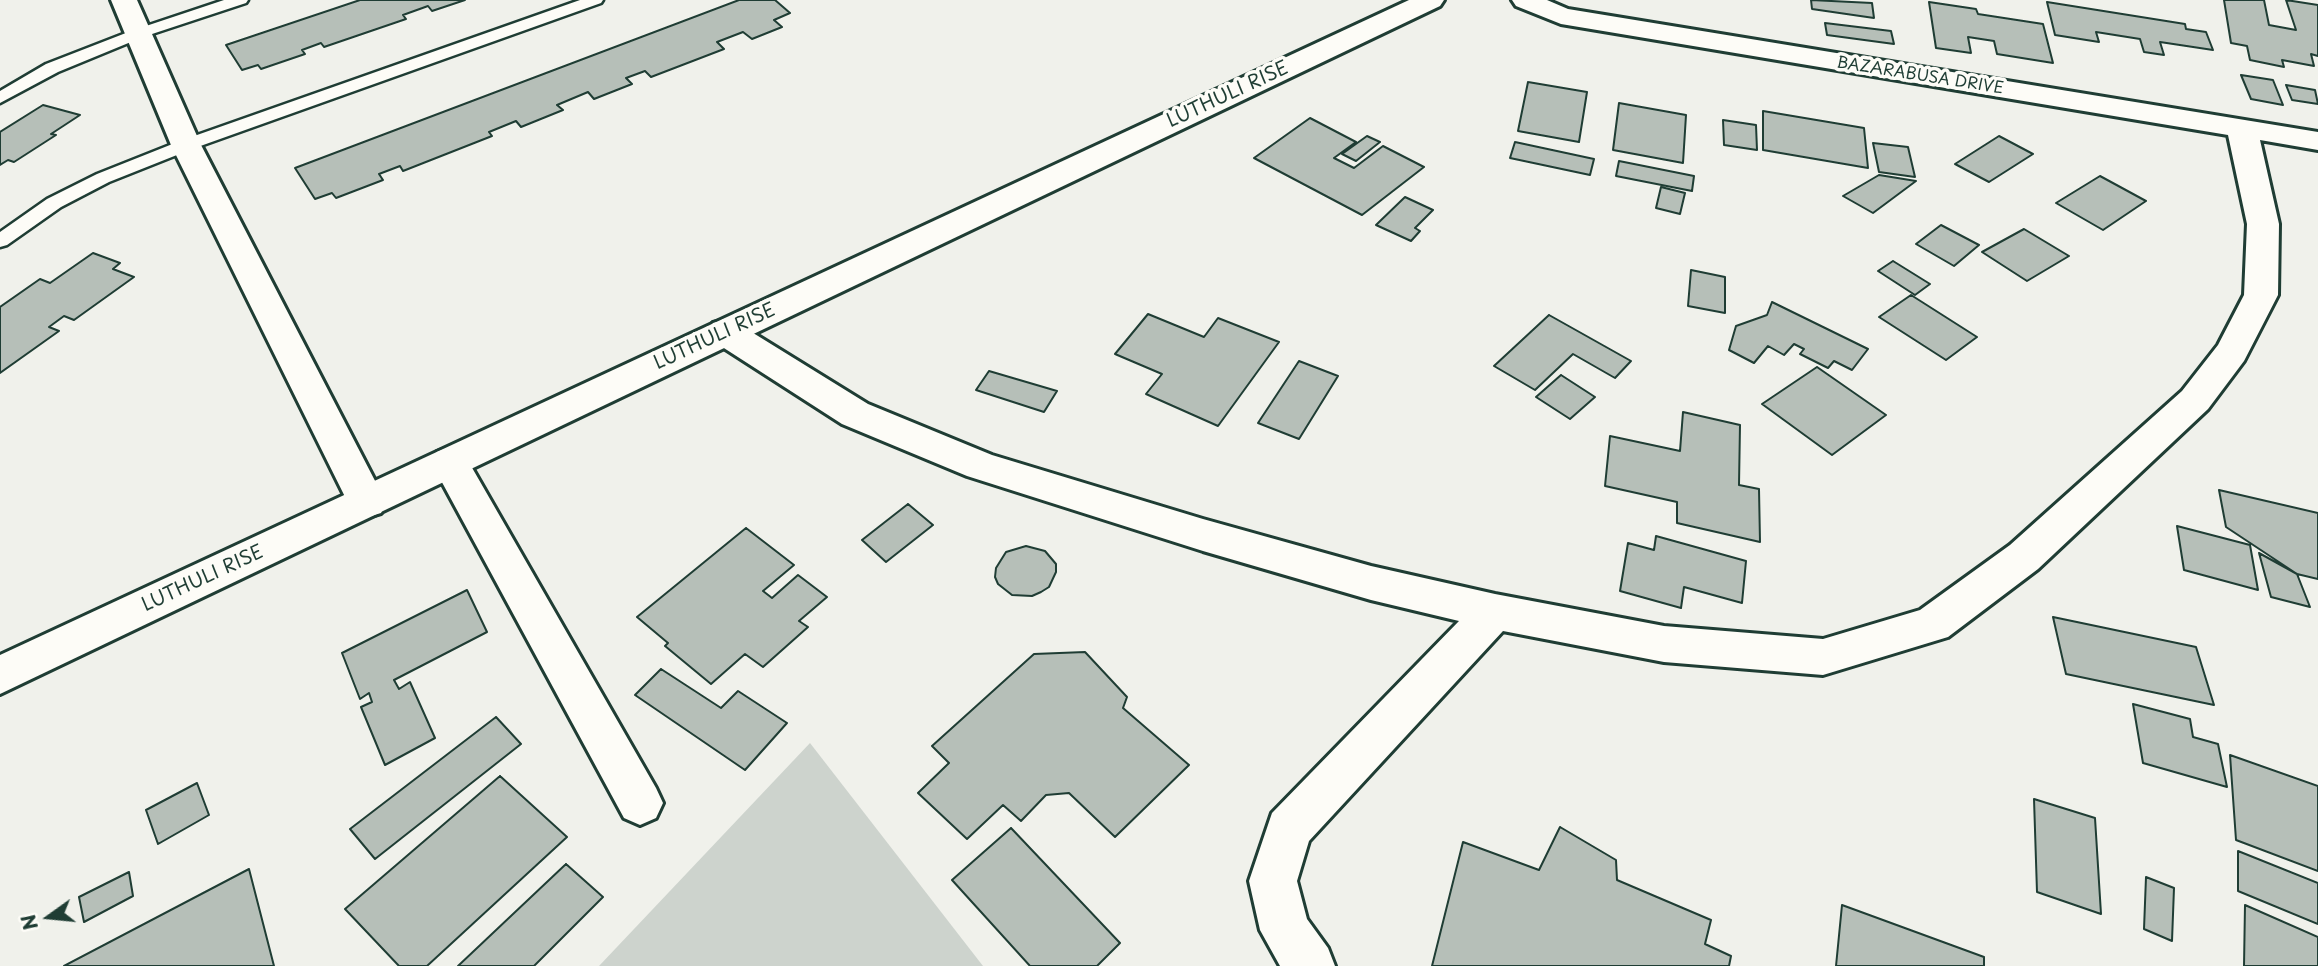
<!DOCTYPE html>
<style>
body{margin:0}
#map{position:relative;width:2318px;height:966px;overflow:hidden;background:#f0f1eb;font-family:"Playpen Sans",sans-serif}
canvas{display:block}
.north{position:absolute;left:14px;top:882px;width:70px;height:70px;-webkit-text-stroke:5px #fdfcf7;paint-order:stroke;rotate:255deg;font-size:19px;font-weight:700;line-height:28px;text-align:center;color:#1f3d34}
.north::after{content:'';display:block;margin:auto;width:24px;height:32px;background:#1f3d34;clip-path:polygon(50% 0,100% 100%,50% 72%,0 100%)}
</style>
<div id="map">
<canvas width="2318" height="966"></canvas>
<div class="north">N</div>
</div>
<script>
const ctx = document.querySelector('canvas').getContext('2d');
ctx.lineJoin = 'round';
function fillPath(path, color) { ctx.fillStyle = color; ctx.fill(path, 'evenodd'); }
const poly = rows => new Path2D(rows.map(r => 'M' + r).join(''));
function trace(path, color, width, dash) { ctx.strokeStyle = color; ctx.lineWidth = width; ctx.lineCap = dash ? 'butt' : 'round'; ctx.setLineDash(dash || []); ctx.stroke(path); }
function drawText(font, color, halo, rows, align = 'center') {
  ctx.font = font + ' "Playpen Sans",sans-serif'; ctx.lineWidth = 7; ctx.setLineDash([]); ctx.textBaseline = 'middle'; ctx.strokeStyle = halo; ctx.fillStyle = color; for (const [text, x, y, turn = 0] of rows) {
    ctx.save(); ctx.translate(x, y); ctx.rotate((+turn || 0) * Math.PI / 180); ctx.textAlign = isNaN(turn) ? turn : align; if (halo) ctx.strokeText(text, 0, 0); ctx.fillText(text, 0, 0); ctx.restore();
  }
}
fillPath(poly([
 [810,743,983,966,599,966]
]), '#cdd3cd');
const building = poly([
 [360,0,465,0,432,11,428,6,403,15,406,19,324,47,321,43,302,50,305,54,261,69,258,65,242,70,226,45,360,0],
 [739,0,775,0,790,13,774,20,782,27,752,39,743,32,717,42,724,49,651,77,645,71,626,78,632,84,594,99,588,92,557,105,563,110,521,127,516,121,489,132,492,136,403,171,400,166,379,174,383,180,336,198,332,193,315,199,295,168,739,0],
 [1811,0,1872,3,1874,18,1812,9,1811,0],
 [2224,0,2264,0,2269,25,2296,30,2286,0,2318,5,2318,56,2311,54,2314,66,2282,60,2284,67,2250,60,2247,46,2231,43,2224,0],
 [1929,2,1976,9,1978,14,2043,24,2053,63,1997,54,1994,41,1968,37,1971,53,1936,48,1929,2],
 [2047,2,2185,24,2186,29,2206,32,2213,50,2160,42,2164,55,2144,52,2140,39,2096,32,2099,42,2055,35,2047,2],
 [1825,23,1891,31,1894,44,1827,35,1825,23],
 [2241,75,2273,80,2283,105,2251,99,2241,75],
 [1528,82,1587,92,1579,142,1518,131,1528,82],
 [2286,85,2315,90,2318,104,2292,100,2286,85],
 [1619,103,1686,115,1683,163,1613,150,1619,103],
 [43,105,80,115,51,134,56,135,14,162,8,160,0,165,0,132,43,105],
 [1763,111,1864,128,1868,168,1763,150,1763,111],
 [1310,118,1356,142,1334,158,1354,168,1383,146,1424,167,1362,215,1254,158,1310,118],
 [1723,120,1756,125,1757,150,1724,145,1723,120],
 [1367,136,1380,142,1356,161,1342,154,1367,136],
 [1999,136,2033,154,1989,182,1955,164,1999,136],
 [1515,142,1594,159,1590,175,1510,158,1515,142],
 [1873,143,1908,147,1915,177,1879,172,1873,143],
 [1619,161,1694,176,1692,191,1616,176,1619,161],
 [1879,175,1916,181,1873,213,1843,196,1879,175],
 [2100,176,2146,201,2103,230,2056,203,2100,176],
 [1661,187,1685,193,1680,214,1656,208,1661,187],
 [1405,197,1433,210,1415,228,1420,231,1411,241,1376,225,1405,197],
 [1941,225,1979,245,1954,266,1916,244,1941,225],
 [2024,229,2069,256,2027,281,1982,252,2024,229],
 [93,253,120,263,113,269,134,277,74,320,64,316,49,327,59,331,0,373,0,307,40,279,50,283,93,253],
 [1893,261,1930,284,1915,295,1878,271,1893,261],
 [1691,270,1725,277,1725,313,1688,306,1691,270],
 [1911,295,1977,337,1946,360,1879,317,1911,295],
 [1772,302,1868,349,1852,370,1834,361,1828,368,1800,354,1804,349,1794,344,1784,355,1768,346,1754,363,1729,350,1736,326,1767,315,1772,302],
 [1148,314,1204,337,1218,318,1279,342,1218,426,1146,394,1162,374,1115,354,1148,314],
 [1549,315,1631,361,1615,378,1573,354,1535,390,1494,366,1549,315],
 [1299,361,1338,376,1299,439,1258,423,1299,361],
 [1817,367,1886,415,1832,455,1762,404,1817,367],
 [989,371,1057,391,1044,412,976,390,989,371],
 [1561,375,1595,397,1570,419,1536,397,1561,375],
 [1683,412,1740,425,1739,485,1759,489,1760,542,1677,523,1677,502,1605,486,1610,436,1680,451,1683,412],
 [2219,490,2318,513,2318,579,2297,574,2226,527,2219,490],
 [908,504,933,525,886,562,862,540,908,504],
 [2177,526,2250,545,2258,590,2184,570,2177,526],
 [746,528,794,565,763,591,772,598,798,575,827,597,799,621,808,627,763,667,745,654,711,684,665,646,668,643,637,617,746,528],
 [1656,536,1746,561,1742,603,1684,587,1681,608,1620,591,1628,543,1654,550,1656,536],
 [1026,546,1045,551,1056,564,1056,572,1049,587,1041,592,1032,596,1012,595,998,584,995,577,996,568,1006,552,1026,546],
 [2259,553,2297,574,2310,607,2271,597,2259,553],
 [467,590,487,632,394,680,399,689,410,682,435,738,385,765,361,707,372,702,369,693,360,699,342,653,467,590],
 [2053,617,2196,647,2214,705,2066,674,2053,617],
 [1085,652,1127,697,1123,708,1189,765,1115,837,1069,793,1046,795,1021,821,1003,805,967,839,918,793,949,763,932,746,1034,654,1085,652],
 [661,669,721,708,738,691,787,723,745,770,635,695,661,669],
 [2133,704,2190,719,2193,737,2218,744,2227,787,2143,763,2133,704],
 [496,717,521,744,375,859,350,829,496,717],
 [2230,755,2318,786,2318,871,2236,840,2230,755],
 [500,776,567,837,427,966,399,966,345,909,500,776],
 [197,783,209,815,158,844,146,810,197,783],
 [2034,799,2095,818,2101,914,2037,892,2034,799],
 [1560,827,1616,860,1617,880,1711,920,1705,944,1731,956,1729,966,1432,966,1463,842,1539,870,1560,827],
 [1011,828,1120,943,1097,966,1030,966,952,880,1011,828],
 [2238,851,2318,883,2318,924,2238,891,2238,851],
 [566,864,603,897,534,966,458,966,566,864],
 [249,869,274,966,64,966,249,869],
 [129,872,133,896,84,922,79,897,129,872],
 [2146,877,2174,888,2172,941,2144,929,2146,877],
 [1842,905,1984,957,1984,966,1836,966,1842,905],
 [2245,905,2318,937,2318,966,2244,966,2245,905]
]);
fillPath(building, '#b6bfb8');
trace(building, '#1f3d34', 2);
const lane = poly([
 [224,0,248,0,246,3,143,37,58,72,0,103,0,91,46,64,131,31,224,0],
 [580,0,603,0,601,3,192,149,109,182,61,207,7,245,0,247,0,232,47,199,97,174,180,141,580,0]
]);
const street = poly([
 [111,0,137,0,201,145,386,502,381,513,367,517,353,513,171,145,111,0],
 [1512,0,1547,0,1568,9,2318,132,2318,150,2260,140,2279,224,2278,295,2244,361,2208,409,2038,569,1948,637,1823,675,1664,662,1503,631,1309,841,1297,881,1307,919,1328,948,1335,966,1280,966,1260,930,1249,881,1272,813,1459,621,1371,600,1203,551,967,476,842,424,713,341,708,332,713,323,725,320,737,323,868,404,992,455,1203,519,1371,566,1495,594,1664,626,1823,639,1920,610,2010,545,2182,391,2218,345,2244,295,2247,224,2228,135,1561,24,1516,6,1512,0],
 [450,447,463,452,656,788,663,803,656,818,640,825,624,818,431,462,437,452,450,447]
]);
const secondary = poly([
 [1409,0,1444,0,1440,6,0,694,0,655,1409,0]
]);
trace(lane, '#1f3d34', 5);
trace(street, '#1f3d34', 6);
trace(secondary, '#1f3d34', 6);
fillPath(lane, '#fdfcf7');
fillPath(street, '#fdfcf7');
fillPath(secondary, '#fdfcf7');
drawText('16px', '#1f3d34', '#fdfcf7', [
 ["BAZARABUSA DRIVE",1920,76,9]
]);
drawText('19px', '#1f3d34', '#fdfcf7', [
 ["LUTHULI RISE",1228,95,-25],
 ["LUTHULI RISE",715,337,-25],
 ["LUTHULI RISE",203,579,-25]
]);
</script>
